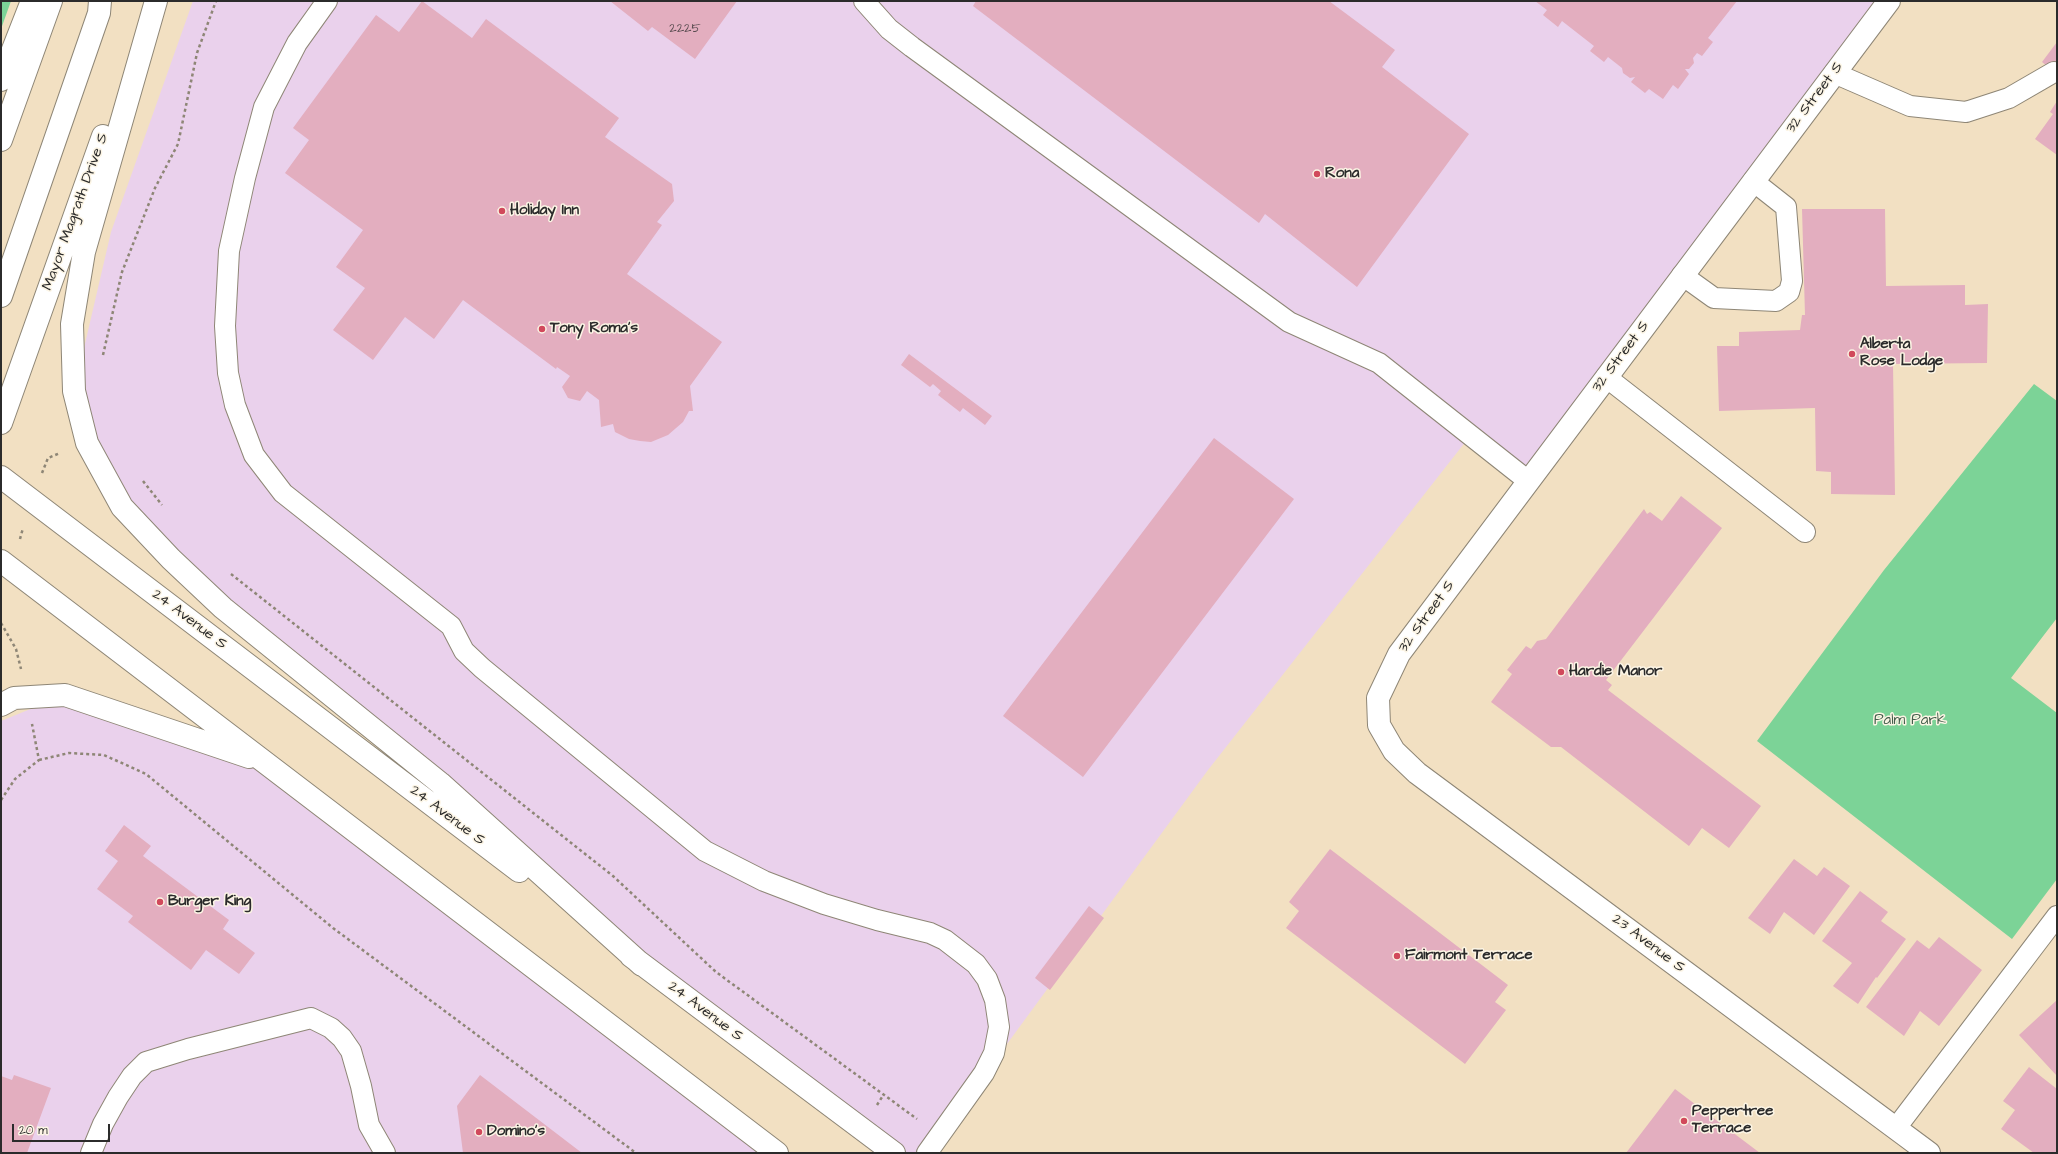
<!DOCTYPE html>
<style>
body{margin:0}
#map{position:relative;width:2058px;height:1154px;overflow:hidden;background:#f2e0c2;font-family:"Architects Daughter",sans-serif}
canvas{display:block}
.frame{position:absolute;inset:0;border:2px solid #2b2b2b;pointer-events:none}
.scale{position:absolute;left:12px;top:1124px;width:98px;height:18px;box-sizing:border-box;border:2px solid #2b2b2b;border-top:0;padding-left:5px;font-size:12px;line-height:14px;white-space:nowrap;color:#2b2b2b;-webkit-text-stroke:3px #fcf5e5;paint-order:stroke}
</style>
<div id="map">
<canvas width="2058" height="1154"></canvas>
<div class="frame"></div>
<div class="scale">20 m</div>
</div>
<script>
const ctx = document.querySelector('canvas').getContext('2d');
ctx.lineJoin = 'round';
function fillPath(path, color) { ctx.fillStyle = color; ctx.fill(path, 'evenodd'); }
const poly = rows => new Path2D(rows.map(r => 'M' + r).join(''));
function trace(path, color, width, dash) { ctx.strokeStyle = color; ctx.lineWidth = width; ctx.lineCap = dash ? 'butt' : 'round'; ctx.setLineDash(dash || []); ctx.stroke(path); }
function drawText(font, color, halo, rows, align = 'center') {
  ctx.font = font + ' "Architects Daughter",sans-serif'; ctx.lineWidth = 3; ctx.setLineDash([]); ctx.textBaseline = 'middle'; ctx.strokeStyle = halo; ctx.fillStyle = color; for (const [text, x, y, turn = 0] of rows) {
    ctx.save(); ctx.translate(x, y); ctx.rotate((+turn || 0) * Math.PI / 180); ctx.textAlign = isNaN(turn) ? turn : align; if (halo) ctx.strokeText(text, 0, 0); ctx.fillText(text, 0, 0); ctx.restore();
  }
}
fillPath(poly([
 [193,1,1890,1,1527,480,1470,436,1208,770,927,1153,894,1153,642,965,122,507,74,391,111,232],
 [65,695,269,764,777,1153,1,1153,1,721]
]), '#ead1ec');
fillPath(poly([
 [1,1,11,1,1,29],
 [2034,384,2057,401,2057,618,2011,678,2057,713,2057,879,2012,939,1757,741,1884,570]
]), '#7cd397');
fillPath(poly([
 [422,1,472,38,486,19,619,118,605,137,672,184,674,201,657,222,662,225,627,274,722,342,690,386,693,411,689,411,683,422,668,435,651,442,640,441,629,439,615,432,613,424,601,427,599,400,587,391,580,401,568,398,562,387,570,376,557,367,556,369,463,300,434,339,405,317,373,360,333,330,365,288,336,267,363,230,285,173,309,140,293,128,376,15,399,32],
 [610,1,737,1,695,59,652,27,648,31],
 [976,1,1329,1,1395,50,1382,67,1469,134,1357,287,1265,214,1259,223,973,6],
 [1535,1,1737,1,1708,38,1713,42,1702,56,1697,53,1693,58,1694,63,1689,69,1685,69,1689,74,1678,89,1673,85,1663,99,1649,89,1645,93,1631,82,1635,77,1630,78,1623,73,1622,68,1608,57,1604,62,1590,51,1594,46,1562,21,1558,27,1543,15,1547,10],
 [2057,42,2057,74,2042,62],
 [2057,101,2057,155,2035,139,2053,114,2050,112],
 [1802,209,1885,209,1886,286,1965,285,1965,305,1988,304,1987,363,1893,364,1895,495,1831,494,1831,472,1816,471,1815,408,1719,411,1717,346,1739,346,1739,332,1800,330,1802,315,1805,315],
 [909,354,992,416,985,425,963,408,960,412,938,395,941,391,933,384,930,387,901,365],
 [1214,438,1294,499,1083,777,1003,716],
 [1681,496,1722,528,1606,680,1612,685,1608,690,1761,806,1729,848,1702,828,1689,846,1561,747,1551,747,1491,702,1512,674,1507,670,1526,646,1531,649,1537,641,1546,639,1644,509,1647,514,1650,512,1662,521],
 [124,825,151,846,143,856,229,920,223,929,255,953,239,974,206,950,191,970,128,922,133,916,97,889,118,861,105,851],
 [1330,849,1508,985,1495,1002,1506,1010,1465,1064,1286,928,1299,911,1289,902],
 [1794,859,1817,876,1824,867,1850,886,1814,935,1784,912,1770,934,1748,918],
 [1860,891,1888,912,1881,921,1906,939,1877,978,1876,977,1858,1004,1833,986,1852,963,1822,941],
 [1089,906,1104,918,1050,990,1035,978],
 [1939,937,1982,970,1939,1026,1920,1011,1904,1036,1866,1007,1917,940,1929,949],
 [2057,1000,2057,1076,2019,1035],
 [2029,1067,2057,1089,2057,1153,2034,1153,2001,1129,2015,1110,2003,1101],
 [14,1075,51,1088,27,1153,1,1153,1,1076,12,1080],
 [480,1075,582,1153,463,1153,457,1106],
 [1675,1089,1760,1153,1626,1153]
]), '#e3aebf');
const lane = poly([
 [327,1,297,43,264,107,245,178,229,251,225,326,228,373,235,405,254,455,283,493,451,626,464,651,482,668,705,851,764,881,824,904,877,920,930,933,945,940,976,964,987,979,995,1000,999,1027,994,1053,984,1073,927,1153],
 [864,1,889,29,912,47,1289,322,1379,363,1527,480],
 [1834,73,1910,106,1966,112,2009,98,2054,72],
 [1682,275,1714,298,1776,301,1789,292,1792,281,1786,207,1753,181],
 [1606,377,1805,532],
 [1896,1128,2057,916],
 [91,1153,103,1124,118,1097,132,1076,146,1062,188,1049,311,1018,331,1028,342,1038,351,1051,361,1086,369,1125,385,1153]
]);
const street = poly([
 [1889,1,1399,654,1378,698,1379,725,1394,751,1417,773,1929,1153]
]);
const primary = poly([
 [156,1,84,252,72,324,74,391,87,443,122,507,171,559,223,608,440,783,642,965],
 [1,80,32,1],
 [1,140,51,1],
 [1,296,99,13,100,1],
 [1,423,103,136],
 [1,477,519,871],
 [1,561,777,1153],
 [1,705,14,698,65,695,249,757],
 [631,956,894,1153]
]);
trace(lane, '#8e8676', 22);
trace(street, '#8e8676', 24);
trace(primary, '#8e8676', 24);
trace(poly([
 [103,355,122,272,155,188,178,144,197,53,216,1],
 [42,473,48,458,60,453],
 [143,481,162,505],
 [20,539,23,528],
 [231,574,613,876,716,972,917,1119],
 [1,623,16,649,21,669],
 [39,760,69,753,104,755,146,774,333,928,636,1153],
 [1,800,15,779,39,760,32,724],
 [877,1105,884,1094]
]), '#8e8676', 2.5, [3, 3]);
trace(lane, '#fff', 20);
trace(street, '#fff', 22);
trace(primary, '#fff', 22);
for (const [x, y, r, color] of [
 [1317,174,4,"#d1495b"],
 [502,211,4,"#d1495b"],
 [542,329,4,"#d1495b"],
 [1852,354,4,"#d1495b"],
 [1561,672,4,"#d1495b"],
 [160,902,4,"#d1495b"],
 [1397,956,4,"#d1495b"],
 [1684,1121,4,"#d1495b"],
 [479,1132,4,"#d1495b"]
]) { const dot = new Path2D(); dot.arc(x, y, r, 0, 2 * Math.PI); ctx.fillStyle = color; ctx.fill(dot); trace(dot, '#fcf5e5', 1.5); }
drawText('13px', '#594c50', null, [
 ["2225",685,29]
]);
drawText('15px', '#2b2b2b', '#fcf5e5', [
 ["32 Street S",1815,98,-53],
 ["Mayor Magrath Drive S",76,212,-70],
 ["32 Street S",1621,357,-53],
 ["32 Street S",1427,617,-54],
 ["24 Avenue S",189,620,37],
 ["24 Avenue S",447,816,37],
 ["23 Avenue S",1648,944,37],
 ["24 Avenue S",705,1012,37]
]);
drawText('bold 15px', '#2b2b2b', '#fcf5e5', [
 ["Rona",1325,174],
 ["Holiday Inn",510,211],
 ["Tony Roma's",550,329],
 ["Alberta",1860,345],
 ["Rose Lodge",1860,362],
 ["Hardie Manor",1569,672],
 ["Burger King",168,902],
 ["Fairmont Terrace",1405,956],
 ["Peppertree",1692,1112],
 ["Terrace",1692,1129],
 ["Domino's",487,1132]
], 'left');
drawText('15px', '#435d4b', '#fcf5e5', [
 ["Palm Park",1910,721]
]);
</script>
